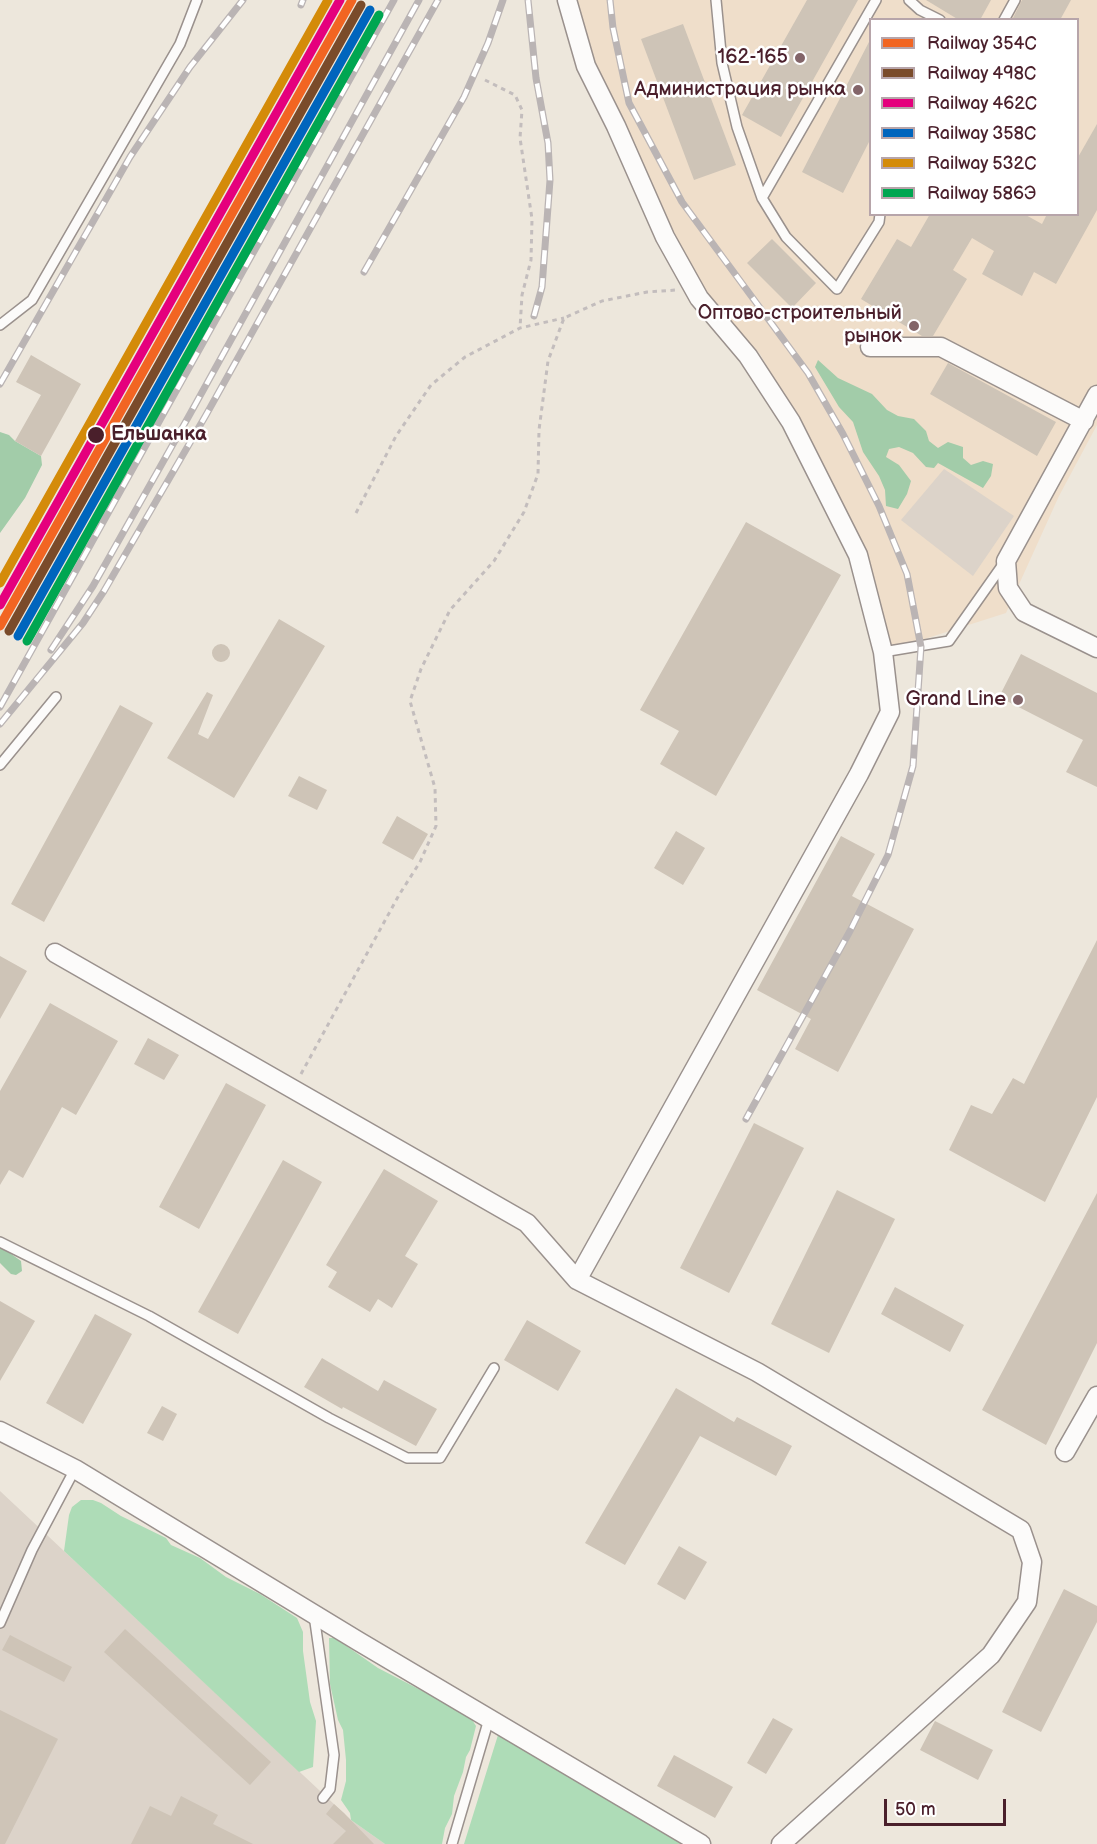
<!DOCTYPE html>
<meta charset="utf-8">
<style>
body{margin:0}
#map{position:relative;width:1097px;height:1844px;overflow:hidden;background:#ede7dc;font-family:"Balsamiq Sans",sans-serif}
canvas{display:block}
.legend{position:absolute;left:869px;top:18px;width:210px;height:198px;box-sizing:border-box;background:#fff;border:2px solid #b7a5aa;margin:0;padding:8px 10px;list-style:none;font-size:18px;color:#4a1f2b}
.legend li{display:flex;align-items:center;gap:12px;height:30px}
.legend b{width:30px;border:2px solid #b7a5aa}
.scale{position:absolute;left:884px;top:1799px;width:122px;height:27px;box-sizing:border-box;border:3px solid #4a1f2b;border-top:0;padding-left:8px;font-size:18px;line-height:21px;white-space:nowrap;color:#4a1f2b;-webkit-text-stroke:4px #fff;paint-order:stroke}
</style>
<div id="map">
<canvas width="1097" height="1844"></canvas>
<ul class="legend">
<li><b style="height:8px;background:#f26522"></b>Railway 354С</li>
<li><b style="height:8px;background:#7a4b2a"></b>Railway 498С</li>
<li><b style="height:8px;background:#e5007d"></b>Railway 462С</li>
<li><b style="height:8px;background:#0065bd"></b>Railway 358С</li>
<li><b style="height:8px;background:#d48b09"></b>Railway 532С</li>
<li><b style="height:8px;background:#00a651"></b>Railway 586Э</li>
</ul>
<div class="scale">50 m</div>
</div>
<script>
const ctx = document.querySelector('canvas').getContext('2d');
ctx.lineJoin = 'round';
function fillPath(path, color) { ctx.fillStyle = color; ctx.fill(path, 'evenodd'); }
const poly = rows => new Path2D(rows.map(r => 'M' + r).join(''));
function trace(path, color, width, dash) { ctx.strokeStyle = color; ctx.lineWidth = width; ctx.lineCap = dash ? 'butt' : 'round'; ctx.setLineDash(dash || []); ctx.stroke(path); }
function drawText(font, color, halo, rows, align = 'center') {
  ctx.font = font + ' "Balsamiq Sans",sans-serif'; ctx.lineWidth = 5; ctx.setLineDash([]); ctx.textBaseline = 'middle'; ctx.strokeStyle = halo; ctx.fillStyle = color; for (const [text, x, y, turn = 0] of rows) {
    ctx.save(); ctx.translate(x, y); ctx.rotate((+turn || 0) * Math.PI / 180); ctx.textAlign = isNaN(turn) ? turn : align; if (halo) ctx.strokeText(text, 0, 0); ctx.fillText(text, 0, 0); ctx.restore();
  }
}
fillPath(poly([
 [576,0,1097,0,1097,425,1059,496,1006,613,890,650,817,456,760,354,704,298,605,95],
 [870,20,1078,20,1078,214,870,214]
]), '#efdeca');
fillPath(poly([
 [944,469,1014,516,973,576,901,520],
 [0,1491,351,1820,385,1844,0,1844]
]), '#dcd3c9');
fillPath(poly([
 [81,1500,93,1500,101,1503,121,1516,166,1538,171,1545,200,1558,226,1577,260,1594,297,1618,303,1632,303,1651,310,1702,316,1721,313,1767,299,1772,64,1551,69,1515,72,1507],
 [329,1638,335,1638,378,1668,469,1715,476,1726,470,1750,466,1757,463,1772,454,1796,452,1814,445,1828,442,1844,385,1844,351,1820,350,1813,341,1800,346,1781,346,1760,343,1730,338,1720,330,1684],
 [498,1735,685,1844,464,1844]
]), '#aedcb7');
fillPath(poly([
 [818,360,838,378,872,394,887,410,898,416,914,419,926,431,929,441,938,448,948,442,963,447,963,458,971,465,983,461,993,464,991,476,983,488,938,463,934,468,926,467,913,453,899,447,889,449,886,457,899,465,911,481,907,494,898,509,886,506,885,490,879,476,863,452,853,422,839,407,815,367],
 [0,432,9,435,15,441,41,456,42,465,25,498,0,533],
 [0,1246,21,1261,22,1271,16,1275,11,1274,0,1263]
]), '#a2cca9');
fillPath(poly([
 [807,0,858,0,781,137,742,115],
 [926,0,991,0,980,20,959,20],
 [1022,0,1071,0,1060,20,1012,20],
 [683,24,736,165,694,180,641,39],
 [870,40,870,140,843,193,802,172],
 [1097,124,1097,210,1056,284,1034,272,1022,296,982,274,994,251,972,238,953,270,967,279,933,336,922,336,861,299,897,239,911,247,930,214,1024,214,1042,224,1047,214,1077,214,1077,159],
 [772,239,816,283,792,308,747,263],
 [31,355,81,384,41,456,15,441,41,395,16,382],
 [948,363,1056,422,1037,456,930,394],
 [746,522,841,575,716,796,660,764,679,731,640,710],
 [279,619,325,646,234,798,167,758,207,692,213,695,198,734,208,739],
 '212 653a9 9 0 1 1 18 0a9 9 0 1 1-18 0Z',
 [1021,654,1097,693,1097,787,1066,772,1083,740,999,697],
 [120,705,153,723,44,922,11,904],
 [299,776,327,790,317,810,288,796],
 [397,816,428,834,413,860,382,843],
 [676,831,705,848,683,885,654,868],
 [841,836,875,854,852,896,914,929,838,1072,795,1049,811,1019,757,990],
 [1097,940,1097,1097,1045,1202,949,1150,971,1105,992,1114,1013,1078,1024,1084],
 [0,956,27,971,0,1019],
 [50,1003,118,1041,76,1115,62,1107,23,1178,9,1170,0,1185,0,1091],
 [148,1038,179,1055,164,1080,134,1064],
 [226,1083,266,1105,199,1229,159,1207],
 [754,1123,804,1148,729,1293,680,1268],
 [283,1160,322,1182,238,1334,198,1312],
 [384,1169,438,1201,405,1256,418,1264,392,1308,378,1299,370,1312,328,1287,337,1272,326,1265],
 [837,1190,895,1219,829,1353,771,1324],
 [1097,1193,1097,1343,1046,1445,982,1410],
 [895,1287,964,1325,950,1352,881,1314],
 [0,1301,35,1321,0,1381],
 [95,1314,132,1334,83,1424,46,1403],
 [527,1320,581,1351,558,1391,504,1360],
 [322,1358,378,1391,384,1380,437,1409,416,1446,343,1407,342,1409,304,1387],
 [676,1388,734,1422,737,1417,792,1446,776,1476,700,1436,625,1565,585,1543],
 [162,1406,177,1414,163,1441,147,1433],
 [679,1546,707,1562,685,1600,657,1584],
 [1064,1589,1097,1606,1097,1622,1041,1732,1002,1712],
 [125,1629,271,1762,250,1785,104,1652],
 [10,1635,72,1667,64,1682,2,1650],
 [0,1710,58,1739,5,1844,0,1844],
 [773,1718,793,1729,766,1774,747,1763],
 [935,1721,993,1750,978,1780,920,1750],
 [674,1755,733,1787,715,1818,657,1786],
 [181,1796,218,1815,213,1824,253,1844,131,1844,150,1806,171,1816],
 [334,1804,344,1813,374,1844,333,1844,346,1831,326,1814]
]), '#cec4b7');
const service = poly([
 [716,0,722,63,737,127,762,198,786,237,837,289,879,222,880,214],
 [909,0,920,10,940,20],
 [1004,20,1015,0],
 [762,198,876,0],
 [0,325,32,300,180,44,197,0],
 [883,652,949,641,1004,563],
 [0,765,56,697],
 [0,1242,149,1316,329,1418,407,1458,440,1458,494,1368],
 [314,1615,334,1755,330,1789,323,1798],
 [0,1623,32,1550,75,1469],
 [452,1844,489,1719]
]);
const minor = poly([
 [567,0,586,66,616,126,665,237,699,298,748,356,791,422,858,555,883,652,890,712,859,774,577,1280],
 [870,347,941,347,1084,421],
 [1097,395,1006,561,1008,588,1024,612,1097,648],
 [55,953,527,1223,577,1280,757,1372,1021,1530,1032,1562,1027,1602,991,1655,781,1844],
 [0,1431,75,1469,358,1641,701,1844],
 [1065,1452,1097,1396]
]);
trace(service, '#9a918d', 12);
trace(minor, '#9a918d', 21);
trace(poly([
 [485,80,515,95,522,110,520,138,532,219,531,260,522,295,520,328],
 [356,513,396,436,431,385,465,357,520,328,564,318],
 [301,1074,399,895,420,862,436,826,435,788,410,701,421,669,450,610,494,561,524,512,538,474,539,430,548,361,564,318,602,301,647,292,676,290]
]), '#c3bdbd', 3, [4.5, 4.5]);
trace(service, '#fcfbfa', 9);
trace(minor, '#fcfbfa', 18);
const rail = poly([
 [528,0,536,78,548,143,550,180,542,287,534,316],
 [610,0,613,28,629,103,682,202,808,373,843,434,879,506,907,574,921,647,913,766,888,855,850,931,746,1119],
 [301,5,303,0],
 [364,272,464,97,488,43,503,0],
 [0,384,130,157,190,67,243,0],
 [51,650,93,586,190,414,419,0],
 [0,707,394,0],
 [0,724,83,623,104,591,206,415,438,0]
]);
trace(rail, '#bab4b4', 7);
trace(rail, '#fff', 4.5, [14]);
trace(poly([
 [0,626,352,0]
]), '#f26522', 9);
trace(poly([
 [9,631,361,5]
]), '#7a4b2a', 9);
trace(poly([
 [0,605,340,0]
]), '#e5007d', 9);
trace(poly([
 [18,636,370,10]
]), '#0065bd', 9);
trace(poly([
 [0,583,328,0]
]), '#d48b09', 9);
trace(poly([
 [27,641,379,15]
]), '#00a651', 9);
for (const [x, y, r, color] of [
 [800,58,6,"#836569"],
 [858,90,6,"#836569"],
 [914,326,6,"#836569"],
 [96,435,9,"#4a1f2b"],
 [1018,700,6,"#836569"]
]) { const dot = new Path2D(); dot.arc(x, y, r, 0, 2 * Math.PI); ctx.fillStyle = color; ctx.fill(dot); trace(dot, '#fff', 2); }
drawText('20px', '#4a1f2b', '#fff', [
 ["162-165",788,58],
 ["Администрация рынка",846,90],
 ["Оптово-строительный",902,314],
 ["рынок",902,337],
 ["Grand Line",1006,700]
], 'right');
drawText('bold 20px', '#4a1f2b', '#fff', [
 ["Ельшанка",111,435]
], 'left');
</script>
